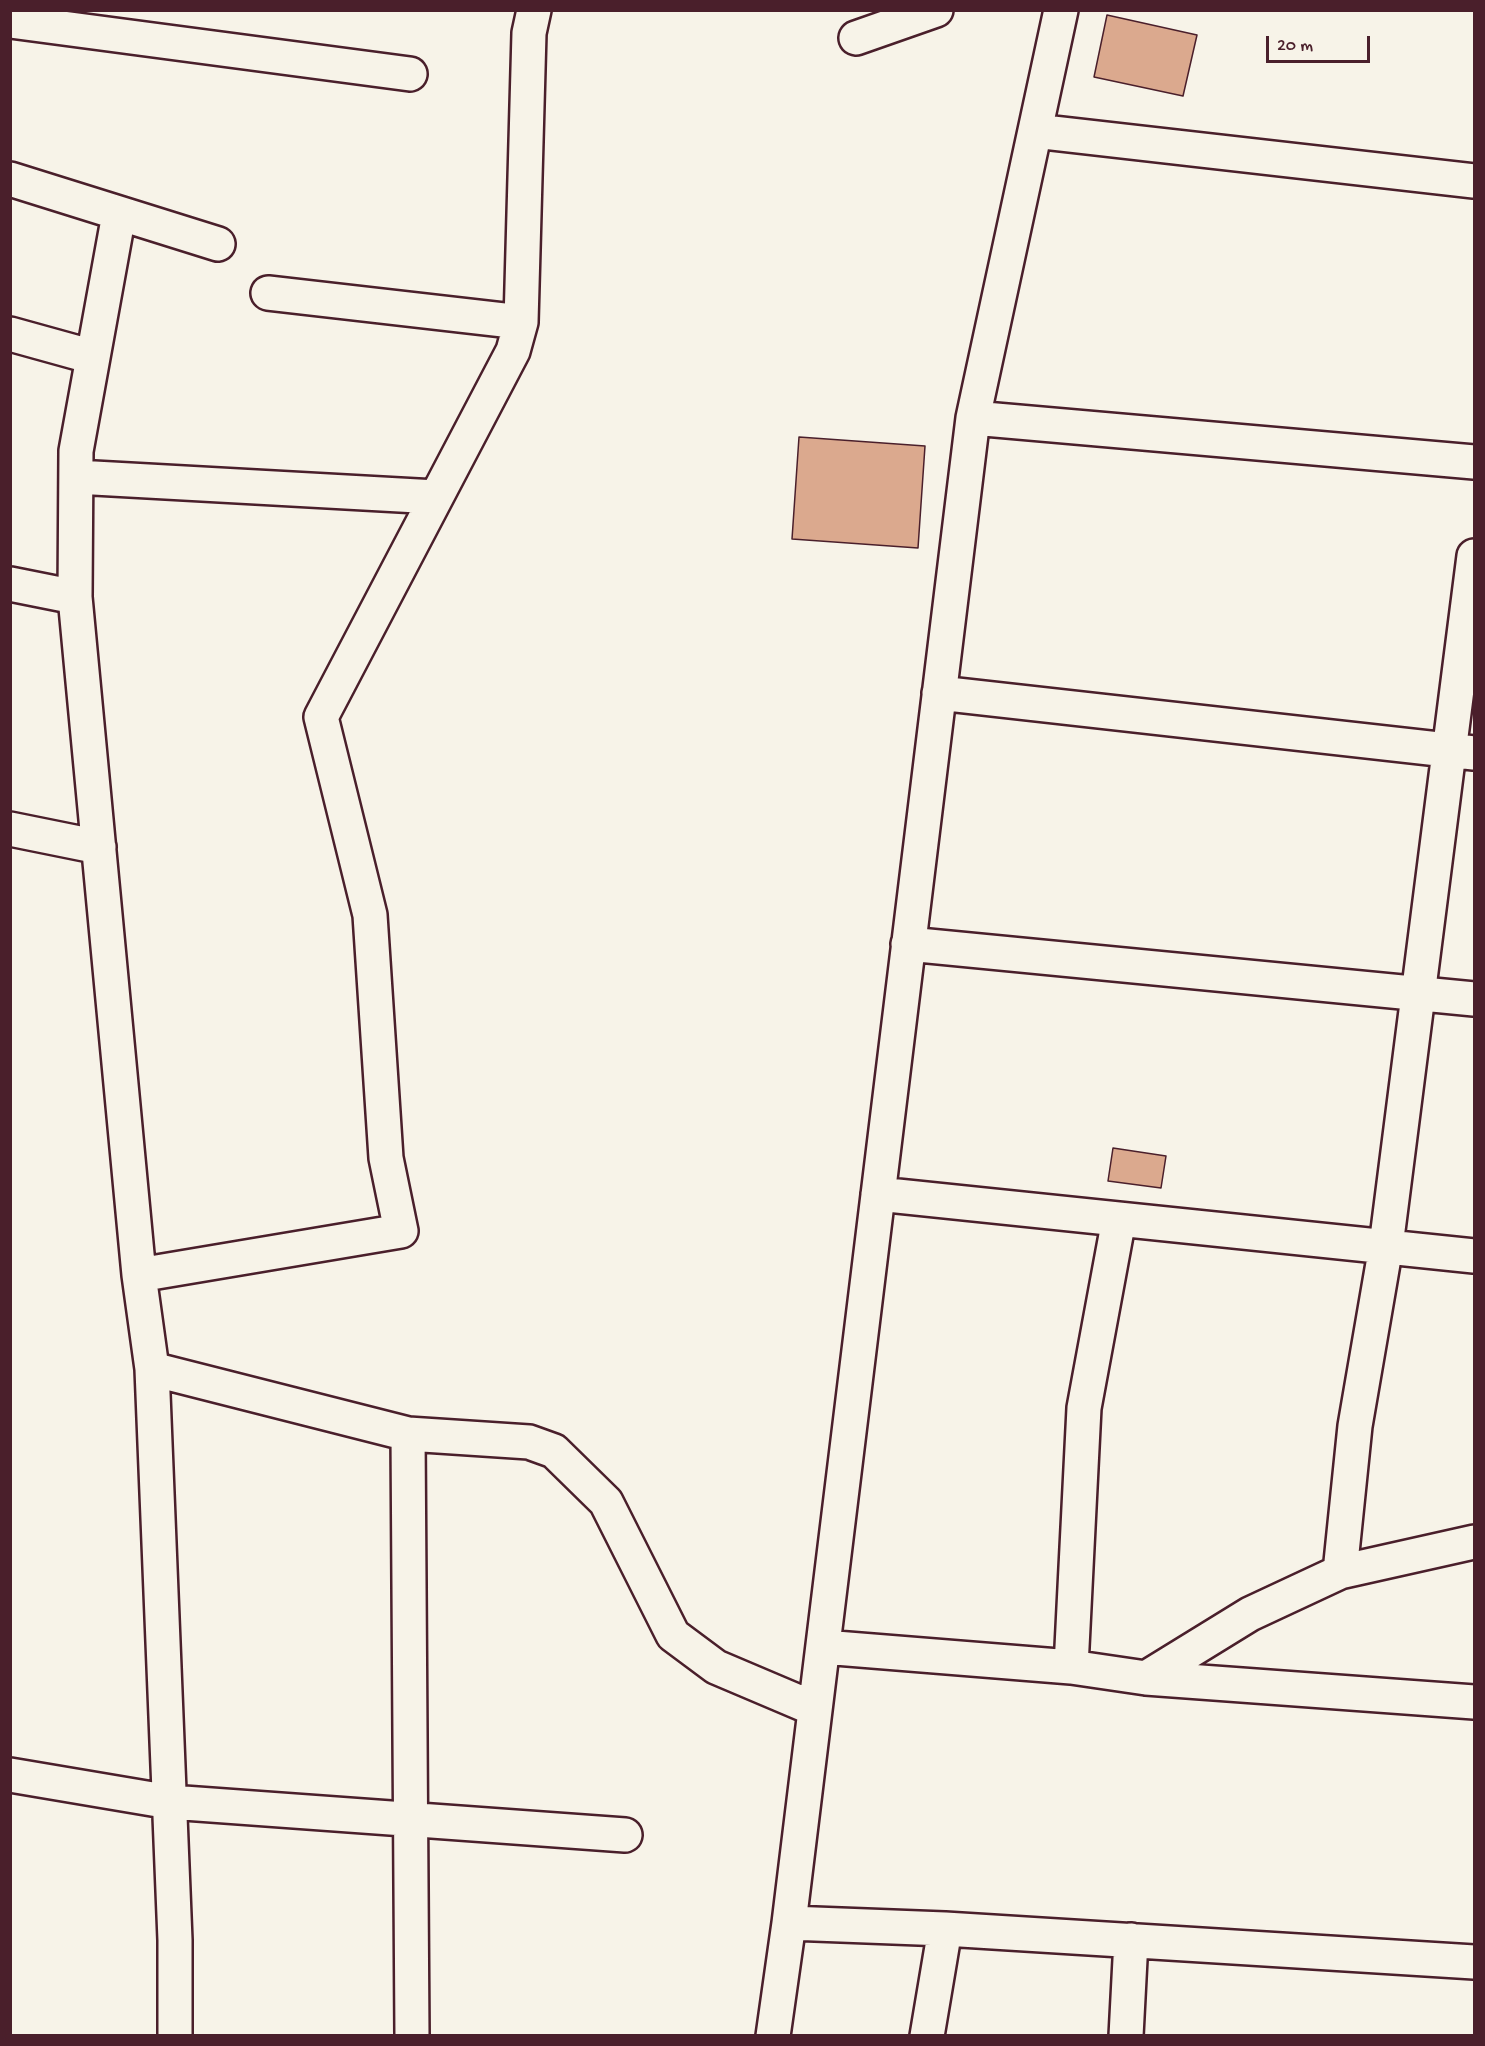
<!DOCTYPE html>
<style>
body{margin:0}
#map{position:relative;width:1485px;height:2046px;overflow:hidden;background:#f7f3e8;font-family:"Gochi Hand",sans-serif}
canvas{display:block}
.frame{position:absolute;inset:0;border:12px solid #4a1f2b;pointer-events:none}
.scale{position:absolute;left:1266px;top:36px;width:104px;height:27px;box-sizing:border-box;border:3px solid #4a1f2b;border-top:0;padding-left:8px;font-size:18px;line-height:21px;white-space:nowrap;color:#4a1f2b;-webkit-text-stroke:4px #f7f3e8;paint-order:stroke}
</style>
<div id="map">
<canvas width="1485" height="2046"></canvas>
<div class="frame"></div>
<div class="scale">20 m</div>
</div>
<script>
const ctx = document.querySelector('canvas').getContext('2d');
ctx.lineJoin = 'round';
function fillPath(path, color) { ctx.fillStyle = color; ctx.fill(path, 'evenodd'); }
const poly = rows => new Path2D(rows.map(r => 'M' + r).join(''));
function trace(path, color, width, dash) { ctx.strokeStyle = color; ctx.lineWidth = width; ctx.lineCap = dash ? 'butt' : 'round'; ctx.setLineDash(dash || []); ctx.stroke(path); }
const building = poly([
 [1107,15,1197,35,1183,96,1094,77,1107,15],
 [799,437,925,446,918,548,792,539,799,437],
 [1113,1148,1166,1156,1161,1188,1108,1181,1113,1148]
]);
fillPath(building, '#dba98e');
trace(building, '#4a1f2b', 1.5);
const minor = poly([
 [10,21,410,74],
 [856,38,936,10],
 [1035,131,1474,181],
 [10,179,218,244],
 [119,214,76,451,75,597,139,1275,152,1369,175,1940,175,2036],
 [268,293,521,322],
 [10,334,93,357],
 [973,418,1474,462],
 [76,477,436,497],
 [10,584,75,597],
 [939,693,1474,753],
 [10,829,99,847],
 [908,944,1474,999],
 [878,1194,1474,1256],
 [139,1275,401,1231,386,1158,370,915,321,717,513,351,521,322,529,33,534,10],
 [152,1369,408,1434,529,1442,554,1451,606,1502,673,1635,716,1667,815,1709],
 [408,1434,412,2036],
 [1340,1572,1355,1426,1386,1246,1474,556],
 [823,1647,1071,1667,1146,1678,1474,1702],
 [1071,1667,1084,1408,1119,1219],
 [1146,1678,1250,1614,1340,1572,1474,1542],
 [10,1775,170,1802,625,1835],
 [789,1923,945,1929,1474,1962],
 [773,2036,789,1923,973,418,1061,10],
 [927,2036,945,1929],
 [1126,2036,1131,1940]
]);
trace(minor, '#4a1f2b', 38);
trace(minor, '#f7f3e8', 33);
</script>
